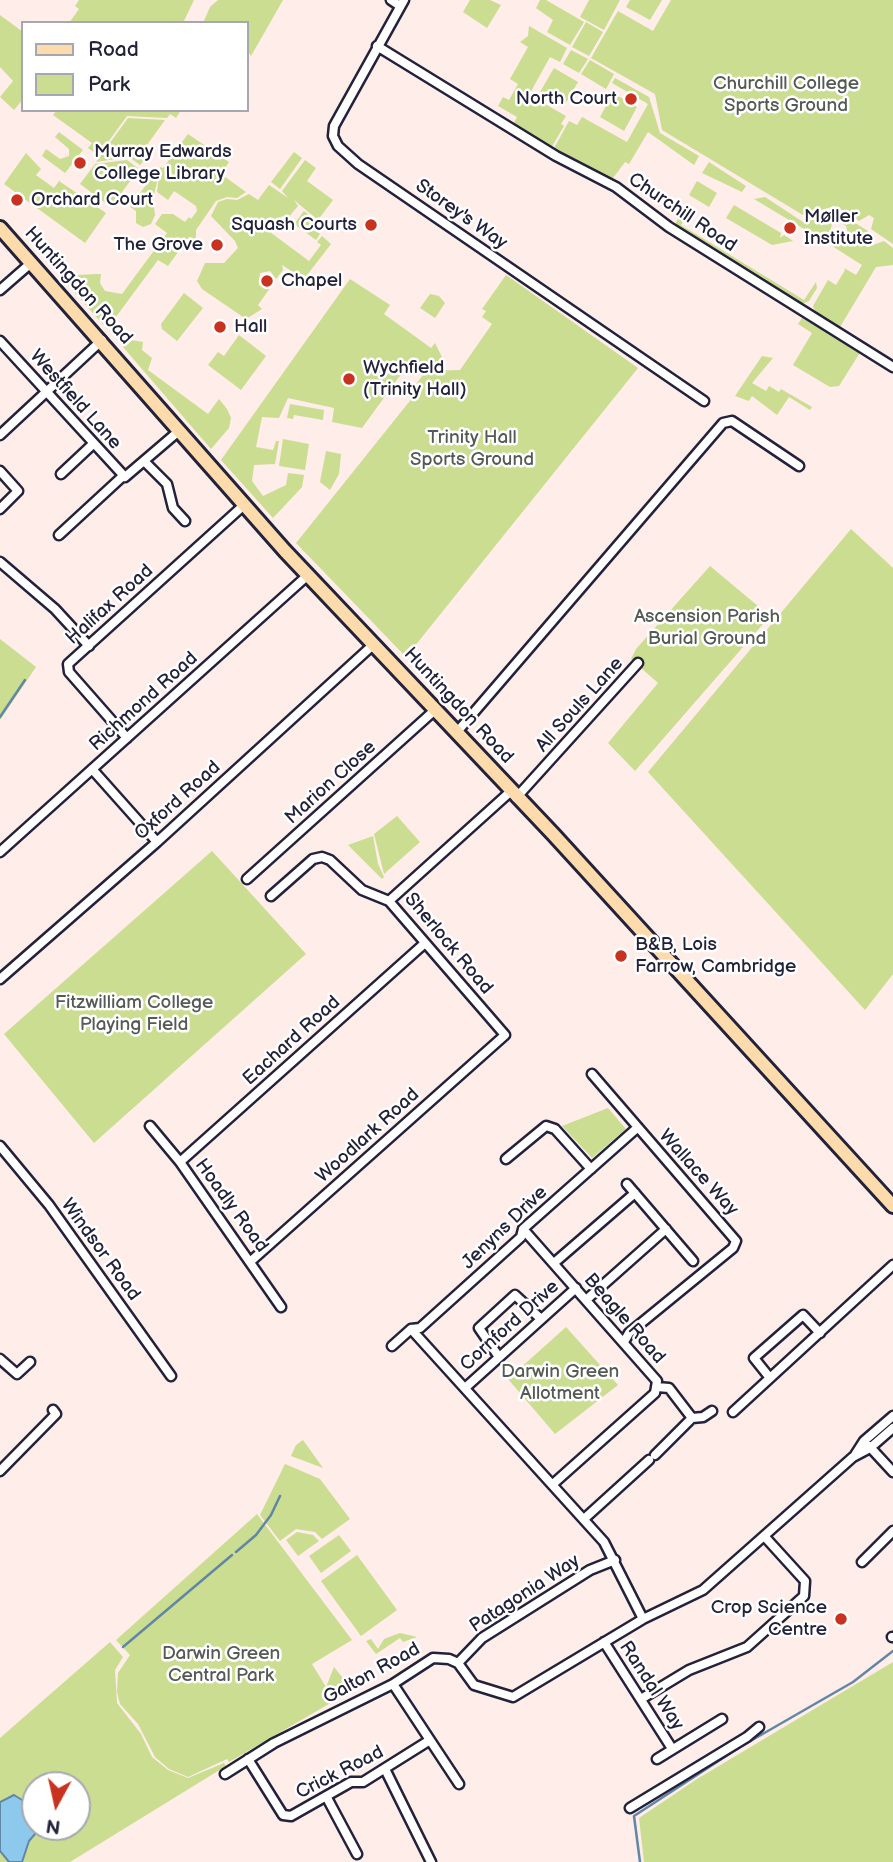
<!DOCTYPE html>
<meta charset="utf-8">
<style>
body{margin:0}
#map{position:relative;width:893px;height:1862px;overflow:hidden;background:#feede8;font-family:"Balsamiq Sans",sans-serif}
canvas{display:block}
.legend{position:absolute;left:21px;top:21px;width:228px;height:91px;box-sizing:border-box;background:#fff;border:2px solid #a7a7b1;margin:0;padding:9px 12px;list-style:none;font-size:21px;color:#22223b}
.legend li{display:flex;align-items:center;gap:14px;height:35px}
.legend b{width:35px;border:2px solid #a7a7b1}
.north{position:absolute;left:21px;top:1771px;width:70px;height:70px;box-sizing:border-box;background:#fff;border:2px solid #a7a7b1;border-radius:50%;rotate:188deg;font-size:19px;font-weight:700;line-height:28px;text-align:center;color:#22223b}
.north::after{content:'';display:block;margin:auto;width:24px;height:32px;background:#c8321e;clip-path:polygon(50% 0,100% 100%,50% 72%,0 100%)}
</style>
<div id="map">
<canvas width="893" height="1862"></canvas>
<ul class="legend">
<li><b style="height:9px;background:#fedbac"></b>Road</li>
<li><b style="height:19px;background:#cbdd91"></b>Park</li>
</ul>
<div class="north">N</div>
</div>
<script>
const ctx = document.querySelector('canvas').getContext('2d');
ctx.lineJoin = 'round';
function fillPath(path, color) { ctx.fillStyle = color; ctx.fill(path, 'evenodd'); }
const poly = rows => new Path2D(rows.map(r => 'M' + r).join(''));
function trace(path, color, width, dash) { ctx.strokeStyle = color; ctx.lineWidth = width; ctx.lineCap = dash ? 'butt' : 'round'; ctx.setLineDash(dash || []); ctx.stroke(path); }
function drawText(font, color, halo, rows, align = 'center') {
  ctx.font = font + ' "Balsamiq Sans",sans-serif'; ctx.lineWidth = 5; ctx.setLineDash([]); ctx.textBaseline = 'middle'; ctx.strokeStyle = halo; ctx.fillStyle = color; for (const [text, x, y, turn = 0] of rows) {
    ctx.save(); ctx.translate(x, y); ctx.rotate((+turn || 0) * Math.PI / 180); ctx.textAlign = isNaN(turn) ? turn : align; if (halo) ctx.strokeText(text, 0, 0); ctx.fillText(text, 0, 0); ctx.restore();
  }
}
fillPath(poly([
 [79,0,194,0,183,23,69,23,79,9,75,6],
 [218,0,283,0,251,56,247,50,247,23,203,23,210,7],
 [470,0,490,0,501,5,487,28,463,12],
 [540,0,546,0,584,22,570,45,547,32,553,20,536,8],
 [589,0,620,0,604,30,580,17],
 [630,0,662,0,650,20,626,7],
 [671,0,893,0,893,244,871,229,874,218,869,215,859,221,835,206,803,215,662,130,655,94,591,58,618,11,653,31],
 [0,15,23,32,23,99,14,110,0,97,13,81,0,67],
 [586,22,603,32,589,56,572,47],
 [529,26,567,48,560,62,550,57,529,95,566,116,561,124,564,126,551,148,513,125,517,117,498,106,503,97,509,100,518,84,510,79,528,47,520,42,528,36],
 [571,50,588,59,579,73,563,64],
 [590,60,614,74,606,89,581,74],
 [554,68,578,82,564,106,540,92],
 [615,78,649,97,660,133,699,156,694,165,648,132,629,164,625,162,613,178,589,170,553,150,569,121,577,125,582,117,627,142,648,104,612,83],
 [613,93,637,107,624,131,600,117],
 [57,110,181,110,176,118,170,114,167,118,127,116,103,149,99,147,95,153,88,148,92,143,53,115],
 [128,118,165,120,139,156,144,161,140,165,129,157,96,162],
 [59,132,83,150,65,173,42,156,46,149,60,159,69,156,69,149,55,137],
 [188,134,229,162,221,174,246,192,237,198,227,197,216,201,196,230,196,244,189,237,168,266,158,260,107,329,66,283,78,275,97,274,101,274,100,283,105,291,122,294,167,233,155,224,162,214,173,214,185,222,189,217,191,219,197,211,196,206,174,191,168,200,157,192,160,167,163,168],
 [294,152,302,158,280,189,271,182],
 [26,153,41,169,36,175,54,188,59,181,106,213,85,243,4,184],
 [127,160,139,169,111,207,80,184,95,164],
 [305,160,316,168,307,181,333,200,318,220,294,200,298,206,287,219,282,216,270,232,309,261,321,245,317,242,322,236,331,244,304,279,282,265,283,270,276,279,270,271,260,273,259,285,270,288,258,305,262,309,246,319,202,289,197,281,205,263,224,263,238,248,235,241,211,216,218,202,227,199,237,200,249,194,258,200,269,185,288,198,282,191],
 [709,162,746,186,742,192,702,173],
 [152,171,158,178,153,199,155,215,151,224,143,227,136,223,136,211,130,207,151,178,148,175],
 [697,181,717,193,709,207,689,195],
 [765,197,803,222,836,211,868,231,865,244,868,247,884,241,893,248,893,265,876,267,840,327,816,313,813,306,828,280,836,285,845,270,844,268,856,275,862,265,832,246,836,240,844,239,848,233,846,226,839,222,832,224,830,232,814,235,754,199],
 [734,205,781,233,780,238,784,235,793,241,772,245,726,218],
 [685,207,692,207,681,225,804,300,816,282,817,288,809,301,802,304,676,227,676,222],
 [304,211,317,221,312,228,320,234,316,240,294,224],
 [506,275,638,368,406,657,296,543,417,392,413,388,426,371,460,370,492,324,482,317,486,311,482,309],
 [350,279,390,305,384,314,431,348,435,343,442,357,436,364,413,367,399,377,362,428,332,422,334,408,288,398,279,418,262,417,256,447,273,450,276,441,279,441,275,464,254,465,252,481,263,496,286,485,288,473,304,475,302,487,273,518,221,460],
 [184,293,203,308,177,341,162,329,161,324],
 [430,294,439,296,445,303,435,318,420,308],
 [802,318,861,351,839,386,830,387,793,365,812,333,798,324],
 [239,335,266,356,241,390,208,365,218,352,224,356],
 [131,340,143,342,142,350,152,358,148,370,208,414,219,399,227,409,231,418,229,428,211,449,123,347],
 [762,356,773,358,752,383,766,391,769,386,779,392,781,389,812,407,810,410,789,397,777,415,752,396,749,401,735,396],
 [290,404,324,410,323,420,294,415,293,419,287,418],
 [283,439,309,444,305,470,279,466],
 [326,451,341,454,339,474,330,490,320,482],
 [851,529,893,568,893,974,865,1010,648,772],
 [710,566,770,616,635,771,608,743,658,683,631,659,636,649],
 [0,639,36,667,0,720],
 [397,816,420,842,384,874,374,834],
 [373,836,378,864,384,877,382,879,348,845],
 [212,851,306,954,94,1143,4,1034],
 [608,1108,626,1129,592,1158,562,1126],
 [566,1327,618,1385,555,1434,508,1379],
 [303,1440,323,1468,291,1456,296,1445],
 [285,1464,320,1479,350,1519,322,1539,315,1532,296,1529,280,1541,260,1515],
 [257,1514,352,1640,312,1664,326,1687,334,1667,346,1682,345,1687,329,1692,334,1701,229,1762,227,1759,188,1777,169,1769,155,1757,138,1724,120,1704,117,1692,118,1673,130,1655,116,1640],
 [297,1532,313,1535,319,1541,298,1556,286,1540],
 [339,1535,351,1551,321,1573,309,1556],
 [357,1555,397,1610,361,1636,321,1581],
 [400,1633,417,1637,403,1642,400,1638,376,1654,366,1641,371,1639,378,1649,384,1639],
 [110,1642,123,1657,115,1670,117,1703,141,1734,152,1757,168,1770,188,1778,224,1763,226,1766,70,1862,0,1862,0,1738],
 [35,1785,77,1785,77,1827,35,1827],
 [893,1662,893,1862,644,1862,639,1818,697,1779]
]), '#cbdd91');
const water = poly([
 [14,1795,35,1808,35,1827,41,1827,29,1841,22,1862,9,1862,0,1851,0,1802,14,1795]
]);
fillPath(water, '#8dc9ed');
trace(water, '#6286a6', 2);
trace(poly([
 [0,717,25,680],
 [236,1552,256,1535,271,1515,280,1496],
 [123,1647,232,1555],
 [640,1862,634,1816,740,1747,853,1682,893,1651]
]), '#6286a6', 2.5);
const street = poly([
 [391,0,400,6],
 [404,0,334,126,333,136,338,146,358,164,704,401],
 [377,46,556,156,616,187,669,227,893,367],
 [0,290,31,263],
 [0,341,125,477,180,430],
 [0,435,102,340],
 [145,462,167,484,173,508,185,521],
 [0,471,18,491,0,509],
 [61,474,93,444],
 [59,535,123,476],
 [0,562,55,609,89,646],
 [457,732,723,423,732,421,799,466],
 [127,738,69,672,68,664,244,505],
 [92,769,157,842],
 [516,798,638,663],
 [0,852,308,575],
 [247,879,436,709],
 [271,896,313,859,322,857,330,860,362,890,389,901],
 [0,979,157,842,374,644],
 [592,1074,736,1241,733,1248,629,1333,624,1342],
 [150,1126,180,1162,281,1307],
 [0,1146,49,1205,171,1376],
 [506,1159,546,1126,555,1129,591,1169],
 [180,1162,425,943],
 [627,1184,693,1261],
 [523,1229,657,1381,655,1393,553,1484],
 [251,1261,505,1035,389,901,510,792],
 [554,1263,635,1193],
 [586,1300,666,1229],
 [411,1329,604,1542,643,1619],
 [392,1346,411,1329,420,1328,521,1237,523,1229,637,1128],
 [499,1357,479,1328,515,1295,541,1319],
 [0,1359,17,1374,30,1362],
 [770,1378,754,1358,803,1315,820,1333],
 [465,1388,576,1288],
 [733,1412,893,1265],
 [692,1418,703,1417,712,1411],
 [869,1446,893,1472],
 [655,1455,692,1418,669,1388,657,1387],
 [855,1455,864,1441,893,1416],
 [0,1471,56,1414,53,1410],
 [584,1519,649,1460],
 [862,1562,893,1531],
 [892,1637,893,1637],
 [604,1642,671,1747],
 [458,1663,482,1638,590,1570,615,1560],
 [393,1684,459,1784],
 [641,1699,689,1670,747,1647,804,1596,805,1581,765,1537],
 [248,1759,283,1815,291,1816,351,1782,363,1782,430,1740],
 [657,1759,722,1719],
 [385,1769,431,1862],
 [225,1774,274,1743,393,1684,433,1658,449,1659,458,1663,474,1685,513,1697,643,1619,703,1590,853,1457,870,1448,893,1428],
 [326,1796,357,1854],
 [630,1808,747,1737,759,1727]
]);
const primary = poly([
 [0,228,285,551,553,834,893,1206]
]);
trace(street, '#22223b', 13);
trace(primary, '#22223b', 18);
trace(street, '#fff', 8);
trace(primary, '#fedbac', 12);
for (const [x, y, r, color] of [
 [631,99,7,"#c8321e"],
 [80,163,7,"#c8321e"],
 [17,200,7,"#c8321e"],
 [371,225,7,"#c8321e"],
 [790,228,7,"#c8321e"],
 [217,245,7,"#c8321e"],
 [267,281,7,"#c8321e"],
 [220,327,7,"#c8321e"],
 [349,379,7,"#c8321e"],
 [621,956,7,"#c8321e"],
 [841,1619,7,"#c8321e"]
]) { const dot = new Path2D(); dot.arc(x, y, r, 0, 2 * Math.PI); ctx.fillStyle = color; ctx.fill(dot); trace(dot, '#fff', 2.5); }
drawText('19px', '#555a55', '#fff', [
 ["Churchill College",786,84],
 ["Sports Ground",786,106],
 ["Trinity Hall",472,438],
 ["Sports Ground",472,460],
 ["Ascension Parish",707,617],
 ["Burial Ground",707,639],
 ["Fitzwilliam College",134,1003],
 ["Playing Field",134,1025],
 ["Darwin Green",560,1372],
 ["Allotment",560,1394],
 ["Darwin Green",221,1654],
 ["Central Park",221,1676]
]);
drawText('19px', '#22223b', '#fff', [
 ["North Court",617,99,"right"],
 ["Murray Edwards",94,152],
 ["College Library",94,174],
 ["Orchard Court",31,200],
 ["Møller",804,217],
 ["Institute",804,239],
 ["Squash Courts",357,225,"right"],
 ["The Grove",203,245,"right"],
 ["Chapel",281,281],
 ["Hall",234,327],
 ["Wychfield",363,368],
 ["(Trinity Hall)",363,390],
 ["B&B, Lois",635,945],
 ["Farrow, Cambridge",635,967],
 ["Crop Science",827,1608,"right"],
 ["Centre",827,1630,"right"]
], 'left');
drawText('19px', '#22223b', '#fff', [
 ["Churchill Road",682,213,34],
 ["Storey's Way",461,215,35],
 ["Huntingdon Road",78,286,48],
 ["Westfield Lane",75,400,48],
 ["Halifax Road",110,605,-42],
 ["Richmond Road",144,702,-42],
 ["All Souls Lane",580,705,-48],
 ["Huntingdon Road",458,706,47],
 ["Marion Close",331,783,-42],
 ["Oxford Road",178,801,-42],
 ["Sherlock Road",448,944,50],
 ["Eachard Road",292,1041,-42],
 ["Woodlark Road",368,1136,-42],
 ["Wallace Way",698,1173,48],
 ["Hoadly Road",231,1206,54],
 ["Jenyns Drive",505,1228,-44],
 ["Windsor Road",100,1250,54],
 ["Beagle Road",624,1319,49],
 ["Cornford Drive",510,1326,-42],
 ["Patagonia Way",525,1594,-33],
 ["Galton Road",372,1674,-29],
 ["Randal Way",651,1686,57],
 ["Crick Road",340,1773,-27]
]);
</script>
